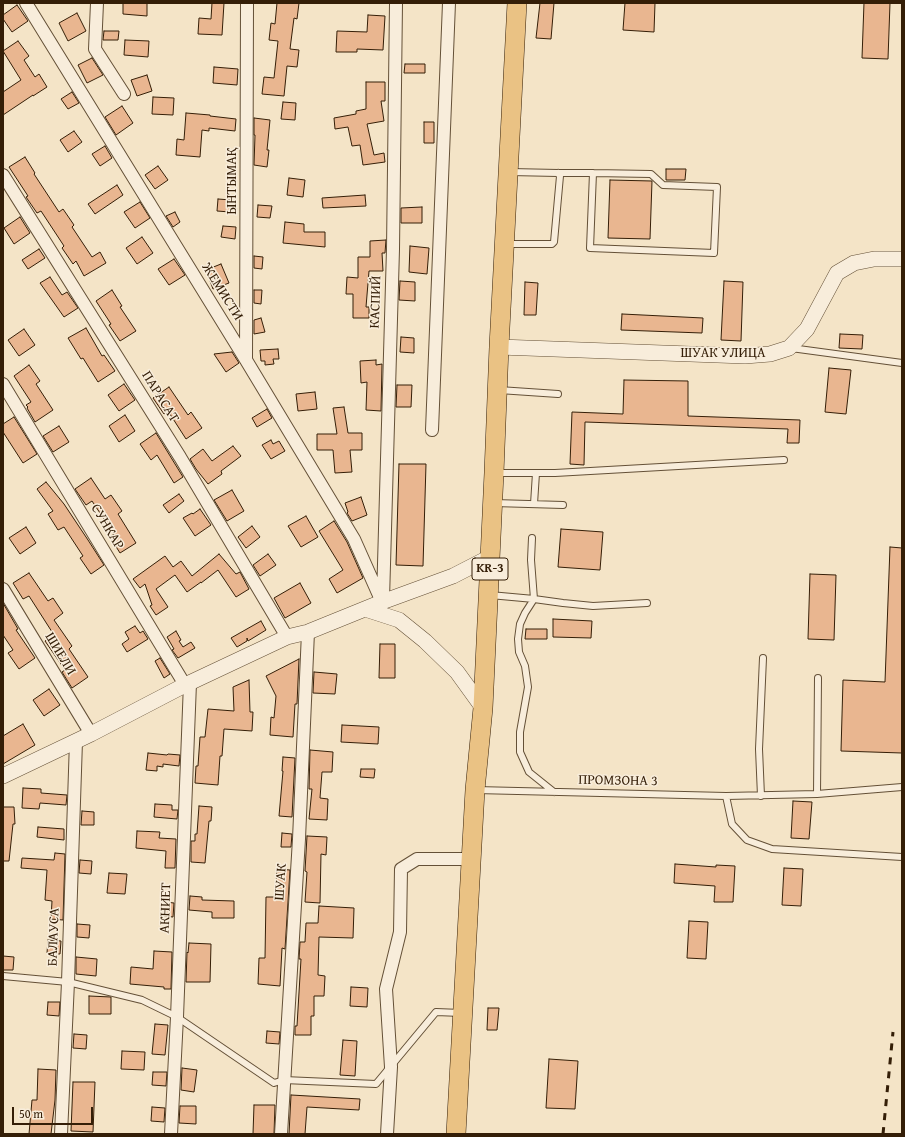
<!DOCTYPE html>
<meta charset="utf-8">
<style>
body{margin:0}
#map{position:relative;width:905px;height:1137px;overflow:hidden;background:#f4e4c7;font-family:"Gentium Book Plus",serif}
canvas{display:block}
.frame{position:absolute;inset:0;border:4px solid #341e07;pointer-events:none}
.scale{position:absolute;left:12px;top:1107px;width:81px;height:18px;box-sizing:border-box;border:2px solid #341e07;border-top:0;padding-left:5px;font-size:12px;line-height:14px;white-space:nowrap;color:#341e07;-webkit-text-stroke:3px #f8eddb;paint-order:stroke}
</style>
<div id="map">
<canvas width="905" height="1137"></canvas>
<div class="frame"></div>
<div class="scale">50 m</div>
</div>
<script>
const ctx = document.querySelector('canvas').getContext('2d');
ctx.lineJoin = 'round';
function fillPath(path, color) { ctx.fillStyle = color; ctx.fill(path, 'evenodd'); }
const poly = rows => new Path2D(rows.map(r => 'M' + r).join(''));
function trace(path, color, width, dash) { ctx.strokeStyle = color; ctx.lineWidth = width; ctx.lineCap = dash ? 'butt' : 'round'; ctx.setLineDash(dash || []); ctx.stroke(path); }
function drawText(font, color, halo, rows, align = 'center') {
  ctx.font = font + ' "Gentium Book Plus",serif'; ctx.lineWidth = 3; ctx.setLineDash([]); ctx.textBaseline = 'middle'; ctx.strokeStyle = halo; ctx.fillStyle = color; for (const [text, x, y, turn = 0] of rows) {
    ctx.save(); ctx.translate(x, y); ctx.rotate((+turn || 0) * Math.PI / 180); ctx.textAlign = isNaN(turn) ? turn : align; if (halo) ctx.strokeText(text, 0, 0); ctx.fillText(text, 0, 0); ctx.restore();
  }
}
const building = poly([
 [123,3,147,3,147,16,123,14,123,3],
 [212,3,224,3,222,35,198,34,199,18,211,19,212,3],
 [277,3,299,3,297,19,294,18,290,49,299,50,297,67,287,66,284,96,262,94,264,77,274,78,278,41,269,40,271,23,275,24,277,3],
 [540,3,554,3,551,39,536,38,540,3],
 [625,3,655,3,654,32,623,30,625,3],
 [864,3,890,3,888,59,862,58,864,3],
 [17,5,28,21,12,32,3,19,3,15,17,5],
 [77,13,86,31,68,41,59,23,77,13],
 [368,15,385,16,383,50,357,49,357,52,336,52,337,31,367,32,368,15],
 [104,31,119,31,118,40,103,40,104,31],
 [125,40,149,41,148,57,124,55,125,40],
 [18,41,29,56,24,60,35,77,39,74,47,87,33,96,33,95,3,115,3,92,21,80,3,51,18,41],
 [92,58,103,75,87,83,78,65,92,58],
 [405,64,425,64,425,73,404,73,405,64],
 [214,67,238,69,237,85,213,83,214,67],
 [147,75,152,91,137,96,131,80,147,75],
 [366,82,385,82,385,101,381,101,384,121,367,124,374,155,384,153,385,162,363,165,360,145,352,146,348,127,335,129,334,118,356,114,356,111,366,109,366,82],
 [72,92,79,103,68,109,61,99,72,92],
 [153,97,174,98,173,115,152,114,153,97],
 [283,102,296,103,295,120,281,119,283,102],
 [122,106,133,123,116,135,105,117,122,106],
 [186,113,210,115,210,116,236,119,235,131,209,128,209,131,202,130,200,157,176,155,177,139,184,140,186,113],
 [254,118,270,120,267,150,269,150,267,167,254,165,255,135,254,135,254,118],
 [424,122,434,122,434,143,424,143,424,122],
 [74,131,82,142,68,152,60,140,74,131],
 [105,146,112,158,100,166,92,154,105,146],
 [25,157,35,173,34,174,59,212,63,209,74,225,72,227,92,257,100,252,106,263,84,276,76,261,73,264,62,248,64,246,41,211,37,213,26,197,28,196,9,167,25,157],
 [158,166,168,180,155,189,145,175,158,166],
 [666,169,686,169,685,180,666,180,666,169],
 [289,178,305,180,303,197,287,195,289,178],
 [610,180,652,181,650,239,608,238,610,180],
 [117,185,123,195,95,214,88,204,117,185],
 [365,195,366,206,323,208,322,198,365,195],
 [218,199,231,200,230,212,217,211,218,199],
 [140,202,150,218,135,228,124,212,140,202],
 [258,205,272,206,270,218,257,217,258,205],
 [422,207,422,223,401,223,401,208,422,207],
 [175,212,180,222,173,227,166,216,175,212],
 [20,217,30,233,14,244,4,228,20,217],
 [285,222,304,224,304,232,325,232,325,247,283,243,285,222],
 [223,226,236,227,235,239,221,237,223,226],
 [142,237,153,253,137,264,126,248,142,237],
 [386,240,385,253,382,253,383,271,369,271,366,307,369,307,369,318,353,318,353,294,346,294,347,277,358,278,358,257,370,257,370,241,386,240],
 [410,246,429,248,427,274,409,272,410,246],
 [39,249,45,258,28,269,22,260,39,249],
 [254,256,263,257,262,269,254,268,254,256],
 [174,259,185,275,169,285,158,269,174,259],
 [221,264,229,283,213,289,206,270,221,264],
 [50,277,62,295,67,292,78,308,64,317,40,283,50,277],
 [400,281,415,282,415,301,399,300,400,281],
 [724,281,743,282,741,341,721,340,724,281],
 [525,282,538,283,536,315,524,315,525,282],
 [112,290,122,306,120,307,136,331,120,341,109,325,111,324,96,301,112,290],
 [254,290,262,290,261,304,254,303,254,290],
 [622,314,703,318,702,333,621,330,622,314],
 [261,318,265,332,254,334,254,320,261,318],
 [86,328,102,356,104,355,115,371,98,382,83,358,81,359,68,338,86,328],
 [24,329,35,345,19,356,8,340,24,329],
 [840,334,863,335,862,349,839,348,840,334],
 [401,337,414,338,414,353,400,352,401,337],
 [278,349,279,359,273,359,274,364,265,365,265,361,261,361,260,350,278,349],
 [232,352,239,363,226,372,214,354,232,352],
 [376,360,376,365,382,364,381,411,366,410,367,382,361,383,360,361,376,360],
 [29,365,40,381,36,384,53,410,35,422,27,408,28,407,26,405,31,402,14,376,29,365],
 [829,368,851,370,846,414,825,412,829,368],
 [624,380,688,381,688,416,800,420,799,443,787,443,788,429,585,422,584,465,570,464,572,412,623,414,624,380],
 [124,384,135,400,119,411,108,395,124,384],
 [397,385,412,385,411,407,396,407,397,385],
 [169,387,188,415,191,412,202,428,186,439,168,411,164,414,153,398,169,387],
 [315,392,317,409,298,411,296,394,315,392],
 [344,407,348,433,362,433,362,450,350,450,352,472,335,473,333,450,317,450,317,434,337,434,333,408,344,407],
 [267,409,272,418,257,427,252,418,267,409],
 [125,415,135,431,119,442,109,426,125,415],
 [14,417,37,454,23,463,3,432,3,424,14,417],
 [59,426,69,442,53,452,43,436,59,426],
 [156,433,183,477,174,483,157,455,151,460,140,444,156,433],
 [271,440,273,444,279,441,285,451,271,459,262,445,271,440],
 [233,446,241,456,221,471,222,474,208,484,196,469,190,459,203,449,212,461,233,446],
 [399,464,426,464,423,566,396,565,399,464],
 [91,478,105,499,111,495,122,511,118,514,136,543,120,553,110,537,114,534,92,501,86,505,75,489,91,478],
 [46,482,64,504,88,540,104,565,91,574,80,558,83,556,64,527,58,530,48,514,53,511,37,489,46,482],
 [232,490,244,511,227,521,214,500,232,490],
 [179,494,184,501,169,513,163,505,179,494],
 [361,497,367,515,352,521,347,513,348,512,345,503,361,497],
 [200,509,211,525,195,536,183,518,192,513,193,514,200,509],
 [306,516,318,537,301,547,288,526,306,516],
 [334,521,347,542,363,578,337,593,329,579,343,570,319,531,334,521],
 [252,526,260,537,246,548,238,537,252,526],
 [26,527,36,543,20,554,9,538,26,527],
 [561,529,603,532,600,570,558,567,561,529],
 [890,547,902,548,902,753,841,751,843,680,885,682,890,547],
 [219,554,236,574,240,572,249,589,236,597,218,570,201,583,201,582,187,592,175,575,156,589,168,607,156,615,150,606,152,605,145,584,140,588,133,579,165,556,173,567,181,561,192,576,219,554],
 [268,554,276,565,260,576,253,565,268,554],
 [29,573,48,601,53,598,63,613,54,620,72,646,69,649,88,677,72,688,62,672,65,670,45,641,54,635,29,596,23,599,13,583,29,573],
 [810,574,836,575,834,640,808,639,810,574],
 [300,583,311,603,285,618,274,598,300,583],
 [3,603,18,629,16,630,35,658,19,669,8,653,13,650,3,635,3,603],
 [553,619,592,621,591,638,553,637,553,619],
 [261,621,266,630,248,641,247,638,247,641,237,647,231,638,261,621],
 [135,626,140,633,143,631,148,639,127,652,122,644,129,639,125,632,135,626],
 [526,629,547,629,547,639,525,639,526,629],
 [176,631,181,640,179,641,183,647,191,642,195,648,178,658,172,650,174,649,167,637,176,631],
 [380,644,395,644,395,678,379,678,380,644],
 [160,658,170,674,164,678,155,661,160,658],
 [299,659,297,704,295,704,293,737,270,735,271,717,274,718,276,696,266,676,299,659],
 [314,672,337,674,335,694,313,693,314,672],
 [249,680,250,712,253,712,252,731,224,729,222,756,220,756,218,785,195,783,196,766,198,766,200,737,205,737,208,709,234,711,233,687,249,680],
 [49,689,60,705,44,716,33,700,49,689],
 [23,724,35,745,3,764,3,736,23,724],
 [342,725,379,727,378,744,341,742,342,725],
 [310,750,333,752,332,772,322,772,320,798,328,799,327,820,309,819,312,789,309,789,310,750],
 [148,753,167,755,168,754,180,755,179,766,163,764,163,767,157,766,157,771,146,770,148,753],
 [283,757,295,758,292,817,279,816,283,771,282,771,283,757],
 [361,769,375,769,374,778,360,777,361,769],
 [23,788,41,789,41,793,67,795,66,805,40,803,39,809,22,808,23,788],
 [793,801,812,802,809,839,791,838,793,801],
 [155,804,172,805,172,810,178,810,177,819,154,817,155,804],
 [199,806,212,807,211,821,209,821,205,863,191,862,191,841,195,841,195,834,197,834,199,806],
 [3,807,14,807,15,824,13,824,9,861,3,861,3,807],
 [82,811,94,812,94,825,81,825,82,811],
 [38,827,64,829,64,840,37,837,38,827],
 [137,831,160,832,159,838,176,839,175,868,165,868,166,851,136,848,137,831],
 [282,833,292,834,291,847,281,847,282,833],
 [307,836,327,837,326,855,321,854,320,903,305,902,307,872,305,871,307,836],
 [55,853,65,854,63,920,51,919,52,901,45,900,47,870,21,868,22,858,54,860,55,853],
 [80,860,92,861,91,874,79,873,80,860],
 [675,864,716,867,716,865,735,866,733,902,714,902,715,886,674,883,675,864],
 [784,868,803,869,801,906,782,905,784,868],
 [277,869,290,870,285,949,282,948,280,986,258,984,259,958,265,958,266,897,275,897,277,869],
 [109,873,127,874,125,894,107,893,109,873],
 [190,896,202,897,202,900,234,901,234,918,212,918,212,912,189,910,190,896],
 [165,902,174,903,173,917,164,916,165,902],
 [319,906,354,908,353,938,319,937,318,975,325,976,324,996,314,996,314,1016,311,1016,311,1035,295,1035,295,1026,297,1026,301,959,299,959,300,942,305,942,306,923,318,923,319,906],
 [689,921,708,922,706,959,687,958,689,921],
 [77,924,90,925,89,938,77,937,77,924],
 [48,940,61,941,60,954,47,953,48,940],
 [189,943,211,944,210,982,186,982,187,952,188,953,189,943],
 [154,951,172,952,171,989,164,989,164,987,130,984,131,967,153,969,154,951],
 [3,956,14,957,13,970,3,970,3,956],
 [76,957,97,959,96,976,76,974,76,957],
 [351,987,368,988,367,1007,350,1006,351,987],
 [89,996,111,997,111,1014,89,1014,89,996],
 [48,1002,60,1002,59,1016,47,1015,48,1002],
 [488,1008,499,1008,497,1030,487,1030,488,1008],
 [155,1024,168,1025,165,1055,152,1054,155,1024],
 [267,1031,280,1032,279,1044,266,1043,267,1031],
 [74,1034,87,1035,86,1049,73,1048,74,1034],
 [343,1040,357,1041,355,1076,340,1075,343,1040],
 [122,1051,145,1052,144,1070,121,1069,122,1051],
 [549,1059,578,1061,575,1109,546,1108,549,1059],
 [182,1068,197,1070,194,1092,181,1090,182,1068],
 [38,1069,56,1070,55,1100,51,1134,29,1134,32,1100,37,1100,38,1069],
 [153,1072,167,1072,166,1086,152,1085,153,1072],
 [73,1082,95,1082,93,1132,71,1131,73,1082],
 [291,1095,360,1099,359,1110,307,1107,305,1134,289,1134,291,1095],
 [254,1105,275,1105,274,1134,253,1134,254,1105],
 [180,1106,196,1106,196,1124,179,1123,180,1106],
 [152,1107,165,1108,164,1122,151,1121,152,1107]
]);
fillPath(building, '#e9b690');
trace(building, '#341e07', 1);
const service = poly([
 [510,172,558,173,593,173,651,174,663,185,717,187,714,253,590,248,593,173],
 [506,244,552,244,554,242,560,176,558,173],
 [791,348,902,363],
 [499,390,558,394],
 [496,473,555,473,784,460],
 [494,503,563,505],
 [534,504,536,473],
 [532,538,531,560,534,599,525,613,520,624,518,639,519,652,525,666,528,687,520,732,520,752,529,772,554,792],
 [490,595,534,599,563,603,593,606,647,603],
 [476,790,726,796,817,794,818,678],
 [817,794,902,787],
 [726,796,732,824,747,840,772,849,902,857],
 [761,796,759,749,763,658],
 [3,976,68,982,142,1000,177,1017,274,1083,284,1080,376,1084,436,1012,461,1013]
]);
const minor = poly([
 [26,3,246,360,354,539,382,602],
 [97,3,95,49,124,94],
 [3,175,180,457,287,637],
 [246,360,247,3],
 [3,384,185,685],
 [432,430,449,3],
 [3,589,91,734],
 [383,599,393,249,396,3],
 [61,1134,68,982,76,741],
 [171,1134,177,1017,190,683],
 [281,1134,299,839,308,632],
 [387,1134,391,1067,386,989,400,932,401,869,417,859,471,859]
]);
const tertiary = poly([
 [499,347,745,356,770,354,789,348,807,329,837,273,854,263,874,259,902,259],
 [365,609,399,620,425,641,457,672,483,708],
 [3,776,91,734,185,685,287,637,308,632,382,602,453,576,490,557]
]);
const primary = poly([
 [456,1134,475,790,483,708,494,473,499,347,517,3]
]);
trace(service, '#645037', 8);
trace(minor, '#645037', 14);
trace(tertiary, '#645037', 16);
trace(primary, '#341e07', 20);
trace(service, '#f8eddb', 6);
trace(minor, '#f8eddb', 12);
trace(tertiary, '#f8eddb', 15);
trace(primary, '#eac284', 19);
trace(poly([
 [883,1134,893,1032]
]), '#341e07', 3, [7, 7]);
for (const [x, y, w] of [
 [490,569,36]
]) { const box = new Path2D(); box.roundRect(x - w / 2, y - 11, w, 22, 3); ctx.fillStyle = '#f8eddb'; ctx.fill(box); trace(box, '#341e07', 1); }
drawText('bold 13px', '#341e07', null, [
 ["KR-3",490,569]
]);
drawText('14px', '#341e07', '#f8eddb', [
 ["ЫНТЫМАҚ",232,181,-90],
 ["ЖЕМИСТИ",222,292,58],
 ["КАСПИЙ",376,302,-88],
 ["ШУАК УЛИЦА",723,353],
 ["ПАРАСАТ",160,397,58],
 ["СУНКАР",107,527,59],
 ["ШИЕЛИ",60,654,59],
 ["ПРОМЗОНА 3",618,781,1],
 ["ШУАК",281,882,-86],
 ["АКНИЕТ",166,908,-88],
 ["БАЛАУСА",54,937,-88]
]);
</script>
